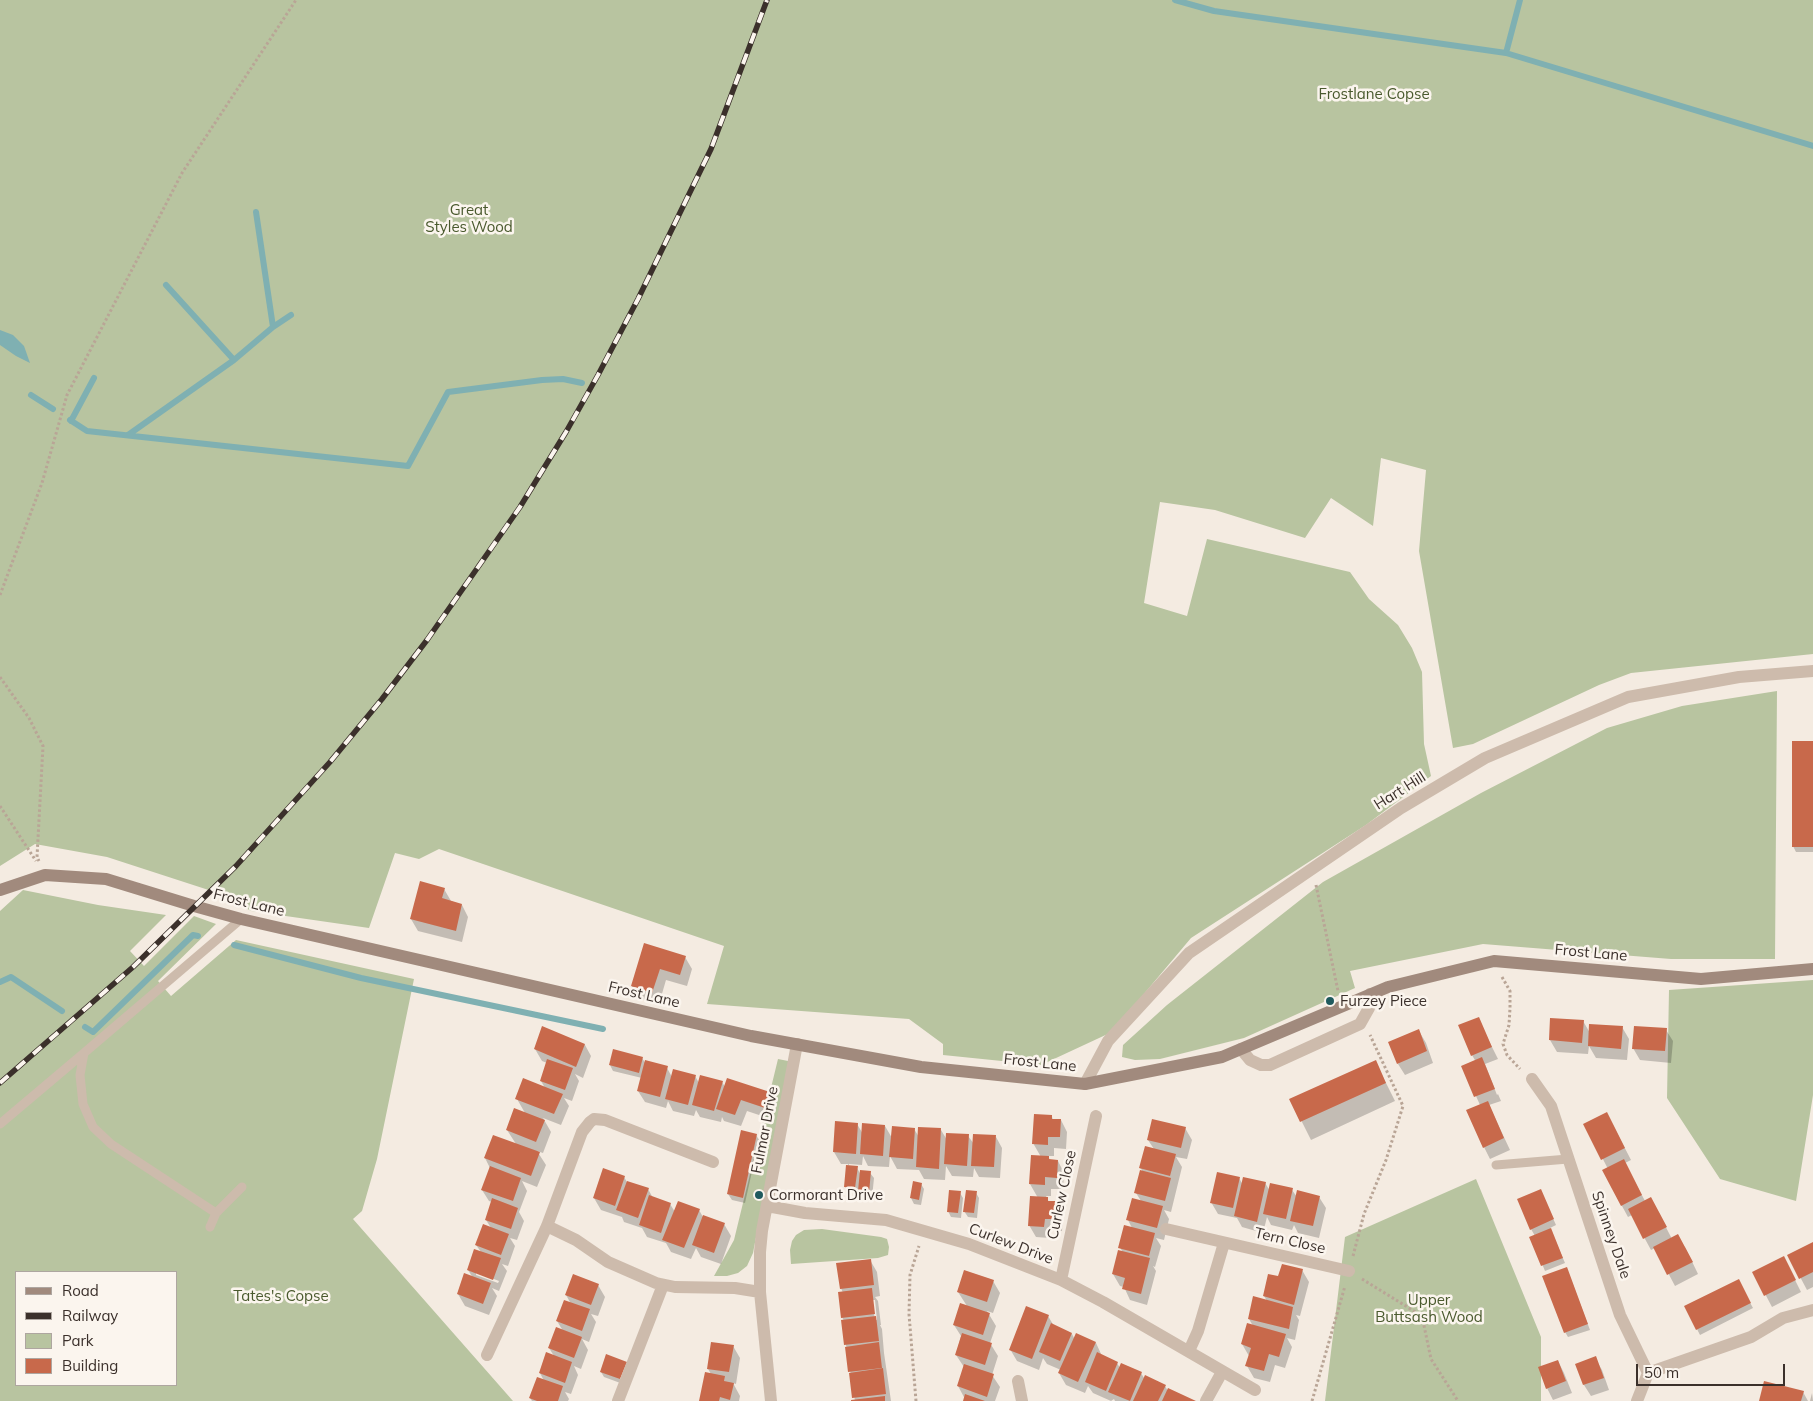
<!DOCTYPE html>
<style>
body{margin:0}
#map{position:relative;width:1813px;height:1401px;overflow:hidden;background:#f4ebe1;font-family:Mulish,sans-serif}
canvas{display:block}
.legend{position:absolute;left:15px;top:1271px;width:162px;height:115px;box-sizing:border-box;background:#fbf5ee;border:1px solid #aea6a0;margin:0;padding:6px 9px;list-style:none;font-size:15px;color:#3b302b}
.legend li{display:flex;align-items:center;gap:10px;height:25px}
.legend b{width:25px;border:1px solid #aea6a0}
.scale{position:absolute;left:1636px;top:1364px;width:149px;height:22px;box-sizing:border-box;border:2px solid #3b302b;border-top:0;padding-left:6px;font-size:15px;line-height:18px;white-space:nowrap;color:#3b302b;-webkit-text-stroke:4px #fbf5ee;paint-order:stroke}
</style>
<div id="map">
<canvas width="1813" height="1401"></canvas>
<ul class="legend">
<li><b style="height:6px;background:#a18a7d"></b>Road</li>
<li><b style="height:6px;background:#3b302b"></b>Railway</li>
<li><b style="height:14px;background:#b8c4a0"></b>Park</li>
<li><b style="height:14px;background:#c8694b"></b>Building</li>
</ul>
<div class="scale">50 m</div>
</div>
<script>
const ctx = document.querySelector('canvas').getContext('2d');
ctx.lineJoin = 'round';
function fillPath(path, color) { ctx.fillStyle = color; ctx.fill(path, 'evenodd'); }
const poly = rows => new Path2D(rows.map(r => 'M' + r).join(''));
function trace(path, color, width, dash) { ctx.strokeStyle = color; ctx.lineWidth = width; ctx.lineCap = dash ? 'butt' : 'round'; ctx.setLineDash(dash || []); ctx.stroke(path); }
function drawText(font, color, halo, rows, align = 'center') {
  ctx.font = font + ' Mulish,sans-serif'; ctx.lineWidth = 5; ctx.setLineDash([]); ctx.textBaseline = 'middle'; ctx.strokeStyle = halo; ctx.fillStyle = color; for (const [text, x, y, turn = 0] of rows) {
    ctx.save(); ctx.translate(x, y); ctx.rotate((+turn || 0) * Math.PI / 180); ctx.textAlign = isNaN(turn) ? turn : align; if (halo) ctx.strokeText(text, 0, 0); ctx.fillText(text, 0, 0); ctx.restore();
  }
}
fillPath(poly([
 [0,0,1813,0,1813,654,1631,673,1599,685,1473,744,1453,748,1419,551,1426,470,1381,458,1373,526,1331,498,1305,538,1215,510,1160,502,1144,603,1187,616,1207,539,1350,572,1369,599,1398,625,1412,648,1422,672,1424,744,1431,776,1366,825,1191,938,1112,1032,1041,1065,943,1055,943,1044,909,1019,707,1004,724,946,439,849,419,859,395,853,369,928,251,911,224,895,107,857,35,844,0,866],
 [1777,691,1775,959,1671,959,1483,944,1350,971,1355,988,1244,1038,1160,1059,1135,1060,1122,1057,1123,1045,1167,1005,1323,882,1481,793,1607,728,1682,706],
 [23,890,98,905,166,915,130,951,144,966,194,916,216,924,158,981,171,996,236,940,414,979,377,1159,362,1211,353,1219,513,1401,0,1401,0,911],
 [16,1272,176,1272,176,1385,16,1385],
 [1813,980,1813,1095,1796,1201,1720,1179,1667,1098,1669,990],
 [778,1059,788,1061,789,1065,753,1253,747,1266,738,1273,727,1276,714,1276,734,1240],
 [1476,1179,1541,1337,1541,1401,1325,1401,1345,1237],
 [822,1229,881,1237,887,1239,889,1247,888,1255,878,1258,791,1264,790,1250,792,1241,796,1235,804,1230]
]), '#b8c4a0');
fillPath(poly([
 [0,330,13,335,24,346,30,363,16,356,0,345]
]), '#7fb0b2');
fillPath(poly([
 [1813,742,1813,852,1796,852,1793,846],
 [444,889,451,901,462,905,468,917,462,942,418,931,411,919],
 [645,945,685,957,692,969,687,986,666,980,659,1004,639,998,632,986],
 [1478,1019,1498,1059,1485,1064,1497,1095,1498,1094,1501,1101,1489,1105,1510,1150,1490,1159,1484,1147,1480,1105,1463,1067,1476,1062,1472,1055],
 [1583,1021,1590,1033,1622,1027,1629,1039,1627,1060,1596,1058,1589,1046,1588,1054,1557,1052,1550,1040],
 [1666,1030,1673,1041,1671,1063,1640,1060,1633,1048],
 [1419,1031,1426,1043,1433,1063,1405,1075,1398,1064],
 [585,1045,591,1056,583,1078,575,1074,579,1081,572,1101,564,1098,569,1106,561,1125,543,1118,551,1132,543,1153,537,1151,546,1165,537,1187,522,1181,527,1191,519,1212,524,1221,517,1240,510,1238,515,1246,508,1266,502,1264,507,1271,499,1291,492,1288,497,1296,489,1315,465,1306,458,1294,473,1278,468,1270,481,1252,476,1245,491,1228,486,1220,492,1202,489,1201,482,1190,490,1168,485,1158,516,1144,507,1130,525,1113,517,1099,545,1088,541,1081,547,1063,542,1061,535,1049],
 [476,1272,499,1281,498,1283,476,1275],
 [642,1058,646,1064,667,1068,672,1077,695,1076,699,1083,722,1082,725,1087,769,1093,776,1105,771,1119,747,1111,741,1126,724,1121,722,1117,721,1122,700,1117,696,1110,694,1116,673,1111,668,1101,666,1108,645,1102,638,1091,642,1078,613,1071,610,1065],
 [1375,1061,1395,1101,1311,1140,1291,1100],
 [1052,1117,1053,1120,1061,1120,1067,1132,1066,1149,1054,1148,1054,1156,1048,1156,1050,1160,1058,1161,1064,1173,1063,1189,1051,1189,1051,1196,1046,1196,1049,1202,1057,1202,1063,1214,1062,1231,1051,1230,1050,1238,1036,1237,1029,1225,1038,1198,1030,1184,1041,1157,1033,1143],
 [857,1124,863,1134,885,1126,892,1138,914,1129,919,1137,941,1130,947,1140,968,1136,974,1144,996,1137,1002,1148,1000,1178,979,1177,974,1168,973,1177,952,1176,946,1166,945,1180,924,1179,919,1170,897,1169,890,1156,889,1167,868,1166,863,1156,862,1165,849,1164,848,1167,857,1168,861,1175,870,1173,874,1178,872,1198,862,1197,858,1189,858,1193,848,1192,845,1186,848,1164,841,1164,834,1152],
 [1585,1124,1613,1125,1631,1160,1625,1163,1645,1201,1657,1210,1672,1239,1685,1247,1698,1274,1675,1286,1655,1248,1651,1250,1632,1215,1628,1217,1622,1206,1604,1171,1608,1169],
 [1185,1128,1192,1140,1187,1159,1176,1157,1182,1167,1171,1212,1164,1210,1169,1219,1164,1240,1156,1238,1161,1246,1155,1267,1153,1266,1156,1271,1147,1305,1130,1300,1124,1287,1120,1286,1113,1274,1123,1253,1120,1247,1132,1228,1128,1220,1141,1201,1136,1193,1142,1170,1140,1168,1154,1149,1148,1140],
 [756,1135,759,1140,745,1203,732,1200,728,1194],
 [624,1177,627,1182,648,1189,653,1198,670,1204,675,1212,699,1210,703,1217,724,1224,731,1236,721,1264,701,1257,696,1248,691,1259,671,1252,666,1243,647,1237,642,1228,624,1222,622,1217,601,1210,594,1198],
 [1239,1178,1243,1185,1265,1183,1270,1191,1292,1190,1297,1197,1319,1197,1326,1208,1319,1238,1298,1233,1294,1225,1292,1230,1271,1225,1267,1217,1263,1233,1242,1227,1237,1218,1218,1214,1211,1202],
 [921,1184,924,1189,921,1205,914,1204,911,1198],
 [960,1193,963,1198,961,1218,951,1217,948,1211],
 [976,1193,979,1198,977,1218,968,1217,964,1211],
 [1543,1196,1556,1225,1550,1228,1565,1263,1545,1271,1531,1237,1535,1236,1531,1229],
 [1813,1244,1813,1287,1807,1290,1789,1256],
 [870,1260,877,1272,880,1296,875,1297,878,1301,881,1325,880,1325,882,1329,884,1353,891,1401,852,1401,855,1401,846,1345,844,1321,842,1317,843,1293,841,1288],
 [872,1300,875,1300,877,1320,875,1320],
 [1302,1270,1309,1282,1300,1316,1296,1315,1299,1320,1295,1340,1287,1338,1292,1347,1285,1368,1275,1365,1270,1382,1254,1378,1247,1366,1249,1356,1242,1344,1253,1326,1249,1319,1267,1301,1264,1296,1279,1277],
 [1790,1270,1801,1292,1772,1307,1754,1273],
 [1569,1274,1590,1330,1568,1337,1565,1332],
 [993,1281,1000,1293,993,1313,987,1311,996,1326,990,1343,998,1356,992,1375,1000,1387,995,1401,964,1401,965,1399,958,1386,964,1367,956,1355,961,1336,954,1325,967,1306,958,1292],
 [598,1285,605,1297,598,1316,591,1314,596,1322,589,1342,582,1339,588,1350,581,1369,574,1366,578,1375,571,1394,565,1392,569,1399,568,1401,532,1401,530,1398,544,1381,540,1373,554,1356,549,1348,563,1331,557,1321,571,1304,566,1295],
 [1741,1286,1753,1308,1700,1335,1697,1329],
 [1048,1316,1054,1326,1072,1334,1074,1338,1096,1343,1102,1356,1117,1363,1120,1368,1141,1373,1144,1378,1165,1386,1168,1391,1193,1401,1115,1401,1114,1399,1111,1401,1093,1393,1088,1386,1085,1393,1066,1385,1059,1373,1061,1370,1047,1364,1043,1358,1039,1370,1017,1361,1010,1349],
 [733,1346,740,1358,736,1384,733,1383,740,1396,739,1401,700,1401,711,1374,708,1369],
 [607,1356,623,1384,604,1377,601,1372],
 [1595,1358,1602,1370,1609,1390,1591,1396,1584,1385,1577,1365],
 [1558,1361,1564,1373,1572,1393,1553,1400,1547,1388],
 [1803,1392,1808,1401,1760,1401],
 [1812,1393,1813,1401,1810,1401]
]), '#0003');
trace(poly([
 [1175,0,1214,11,1506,53,1813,146],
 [1506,53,1520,0],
 [256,212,273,327],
 [166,285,234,360],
 [31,395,53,409],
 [70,420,87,431,408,466,448,392,542,380,563,379,582,383],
 [71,421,94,378],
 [128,435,234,360,273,327,291,315],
 [234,945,361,978,603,1029],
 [0,982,11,977,62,1011],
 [85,1027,93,1032,193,935,198,936]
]), '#7fb0b2', 6);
fillPath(poly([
 [1792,741,1813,741,1813,847,1792,847],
 [420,881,445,888,442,898,462,904,456,931,410,919],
 [644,943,686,956,680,975,660,969,652,993,631,986],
 [1479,1017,1492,1047,1471,1056,1458,1025],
 [1550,1018,1584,1020,1582,1043,1549,1040],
 [1589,1024,1623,1026,1621,1049,1588,1046],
 [542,1026,585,1044,576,1067,534,1049],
 [1634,1026,1667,1028,1665,1051,1632,1049],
 [1419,1029,1427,1051,1397,1064,1388,1042],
 [613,1049,643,1057,639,1073,609,1065],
 [1482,1057,1495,1089,1474,1097,1461,1066],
 [547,1059,573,1068,565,1090,540,1081],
 [645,1060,668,1066,660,1097,637,1091],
 [1376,1060,1386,1083,1300,1122,1289,1099],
 [673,1069,696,1075,688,1105,665,1099],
 [700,1075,723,1081,714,1111,692,1105],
 [523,1078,563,1094,554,1114,515,1099],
 [727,1078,770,1092,765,1108,741,1100,735,1115,716,1109],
 [1488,1101,1504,1138,1483,1148,1466,1110],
 [514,1108,545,1120,536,1142,506,1130],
 [1607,1112,1625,1148,1601,1160,1583,1124],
 [1034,1114,1052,1115,1052,1119,1061,1119,1060,1137,1048,1137,1048,1145,1032,1144],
 [1152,1119,1186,1127,1181,1148,1147,1140],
 [835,1121,858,1123,856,1154,833,1152],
 [862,1123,885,1125,883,1156,860,1154],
 [892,1126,915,1128,913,1159,889,1157],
 [918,1127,941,1128,939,1169,916,1167],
 [741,1130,757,1134,743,1198,727,1194],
 [946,1133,969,1134,967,1166,944,1164],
 [973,1134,996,1135,994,1167,971,1166],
 [493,1135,540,1152,531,1176,484,1158],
 [1145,1146,1176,1154,1170,1176,1139,1168],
 [1031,1155,1049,1156,1049,1159,1058,1160,1057,1178,1045,1177,1045,1185,1029,1184],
 [1624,1159,1642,1195,1621,1206,1602,1170],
 [846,1165,858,1166,855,1188,844,1187],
 [490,1166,521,1178,513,1201,481,1190],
 [603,1168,625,1176,615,1206,593,1198],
 [860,1170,871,1171,869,1193,858,1191],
 [1140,1170,1171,1178,1165,1201,1134,1193],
 [1217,1172,1240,1177,1233,1208,1210,1203],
 [1243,1177,1266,1182,1257,1222,1234,1216],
 [627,1181,649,1188,638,1218,616,1210],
 [913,1181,922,1183,919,1200,910,1198],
 [1270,1183,1293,1188,1286,1219,1263,1214],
 [1541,1189,1554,1219,1530,1230,1517,1199],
 [949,1190,961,1191,958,1213,947,1212],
 [966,1190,977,1191,974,1213,963,1212],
 [1297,1190,1320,1196,1313,1226,1290,1221],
 [649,1195,671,1203,661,1233,639,1225],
 [1030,1196,1048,1197,1048,1201,1057,1201,1056,1219,1045,1219,1044,1227,1028,1226],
 [1651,1197,1667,1227,1643,1239,1628,1209],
 [492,1198,518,1208,511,1229,485,1220],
 [1132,1198,1163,1206,1157,1228,1126,1220],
 [678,1201,700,1209,684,1248,662,1240],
 [703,1215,725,1223,714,1253,692,1245],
 [483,1224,509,1234,501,1255,475,1245],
 [1124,1225,1155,1233,1149,1256,1118,1248],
 [1551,1228,1563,1258,1541,1266,1529,1237],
 [1678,1234,1693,1262,1667,1275,1653,1247],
 [1813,1242,1813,1272,1799,1279,1787,1255],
 [474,1249,501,1258,493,1280,467,1270],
 [1118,1250,1150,1258,1141,1294,1122,1289,1125,1278,1112,1274],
 [1784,1256,1796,1280,1764,1296,1752,1272],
 [871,1259,874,1285,840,1289,836,1263],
 [1282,1264,1303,1269,1294,1305,1263,1296,1268,1274,1278,1276],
 [1567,1267,1588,1324,1564,1333,1542,1276],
 [964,1270,994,1280,987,1302,957,1292],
 [464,1273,491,1283,483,1304,457,1294],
 [573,1274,599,1284,591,1305,565,1295],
 [1739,1279,1751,1303,1696,1330,1684,1306],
 [872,1288,875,1314,841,1318,838,1292],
 [1253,1296,1293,1307,1289,1329,1248,1319],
 [564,1300,590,1309,582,1331,556,1321],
 [960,1303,990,1313,983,1335,953,1325],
 [1026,1306,1049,1315,1032,1359,1009,1350],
 [876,1316,879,1341,844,1345,841,1320],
 [1051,1323,1072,1333,1060,1361,1039,1352],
 [1247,1323,1286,1334,1279,1357,1269,1354,1264,1371,1245,1366,1251,1348,1241,1344],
 [556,1327,582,1337,574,1358,548,1348],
 [962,1333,992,1343,985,1365,955,1355],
 [1076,1333,1096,1342,1078,1382,1058,1373],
 [711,1342,734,1345,729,1372,707,1369],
 [879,1342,882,1368,848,1372,845,1347],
 [546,1352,572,1362,565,1383,539,1373],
 [1097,1352,1118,1362,1106,1391,1085,1382],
 [606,1354,627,1362,620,1379,600,1372],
 [1596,1356,1604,1378,1583,1385,1575,1364],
 [1558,1360,1566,1381,1546,1389,1538,1367],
 [1121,1363,1142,1372,1130,1401,1108,1392],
 [964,1364,994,1374,987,1397,957,1386],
 [883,1368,886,1394,852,1398,849,1373],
 [705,1372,725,1376,724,1381,734,1383,730,1400,720,1397,719,1401,699,1401],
 [1145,1375,1166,1385,1158,1401,1133,1401],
 [537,1377,563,1386,558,1401,537,1401,529,1398],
 [1764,1381,1804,1391,1801,1401,1759,1401],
 [1168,1388,1196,1401,1162,1401],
 [965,1394,985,1401,963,1401],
 [885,1396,885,1401,851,1401,851,1400]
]), '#c8694b');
trace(poly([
 [0,595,42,483,67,395,182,173,296,0],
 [0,677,29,718,43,746,37,857,39,861],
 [0,806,36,861],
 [1316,885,1338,991],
 [1502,977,1510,991,1510,1008,1509,1025,1503,1044,1507,1055,1520,1069],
 [1353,1256,1364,1214,1386,1160,1403,1106,1370,1035],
 [1362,1279,1422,1316,1431,1359,1458,1401],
 [916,1401,909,1314,910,1275,919,1246],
 [1312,1401,1345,1286]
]), '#b9a596', 3, [2.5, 2.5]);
trace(poly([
 [0,1124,84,1053],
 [1496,1165,1568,1159],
 [216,1213,111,1144,93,1127,83,1104,80,1075,84,1053,241,919],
 [210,1227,216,1213,242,1187]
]), '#cdbbac', 9);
trace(poly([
 [1241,1049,1250,1060,1261,1065,1270,1065,1360,1024,1369,1008,1370,994],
 [1532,1079,1551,1106,1620,1315,1648,1373,1637,1401],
 [1085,1084,1108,1041,1189,953,1401,808,1485,758,1628,697,1739,677,1813,671],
 [767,1206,805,1213,886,1220,969,1244,1061,1280,1103,1302,1255,1390],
 [547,1226,576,1240,608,1262,656,1283,675,1287,735,1288,760,1292],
 [1166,1229,1349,1271],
 [1061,1280,1096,1116],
 [1189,1351,1198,1331,1224,1243],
 [487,1355,547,1226,582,1132,590,1122,594,1119,605,1120,713,1162],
 [1648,1373,1751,1337,1783,1318,1813,1310],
 [1018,1381,1022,1401],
 [618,1401,663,1285],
 [771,1401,760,1292,760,1252,762,1231,797,1044],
 [1206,1401,1222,1372]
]), '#cdbbac', 12);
trace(poly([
 [0,890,45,875,106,879,194,906,241,919,751,1036,921,1067,1085,1084,1222,1057,1388,987,1494,961,1701,979,1813,969]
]), '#a18a7d', 12);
const rail = poly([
 [0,1083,133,967,236,866,330,762,382,699,427,640,520,507,566,432,598,375,638,299,711,149,767,0]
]);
trace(rail, '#3b302b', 5.5);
trace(rail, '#fbf5ee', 4, [11]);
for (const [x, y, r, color] of [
 [1330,1001,5,"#1f5a5e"],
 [759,1195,5,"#1f5a5e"]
]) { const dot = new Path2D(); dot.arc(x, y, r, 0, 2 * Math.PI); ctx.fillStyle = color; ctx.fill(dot); trace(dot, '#fbf5ee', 2); }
drawText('15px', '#4a5a2e', '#fbf5ee', [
 ["Frostlane Copse",1374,94],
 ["Great",469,210],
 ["Styles Wood",469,227],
 ["Tates's Copse",281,1296],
 ["Upper",1429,1300],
 ["Buttsash Wood",1429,1317]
]);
drawText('15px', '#3b302b', '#fbf5ee', [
 ["Hart Hill",1400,791,-32],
 ["Frost Lane",249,903,14],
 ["Frost Lane",1591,953,5],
 ["Frost Lane",644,995,13],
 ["Frost Lane",1040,1063,6],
 ["Fulmar Drive",765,1130,-79],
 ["Curlew Close",1062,1195,-78],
 ["Spinney Dale",1611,1235,71],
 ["Tern Close",1290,1241,13],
 ["Curlew Drive",1011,1244,21]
]);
drawText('15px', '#3b302b', '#fbf5ee', [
 ["Furzey Piece",1340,1001],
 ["Cormorant Drive",769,1195]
], 'left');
</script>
